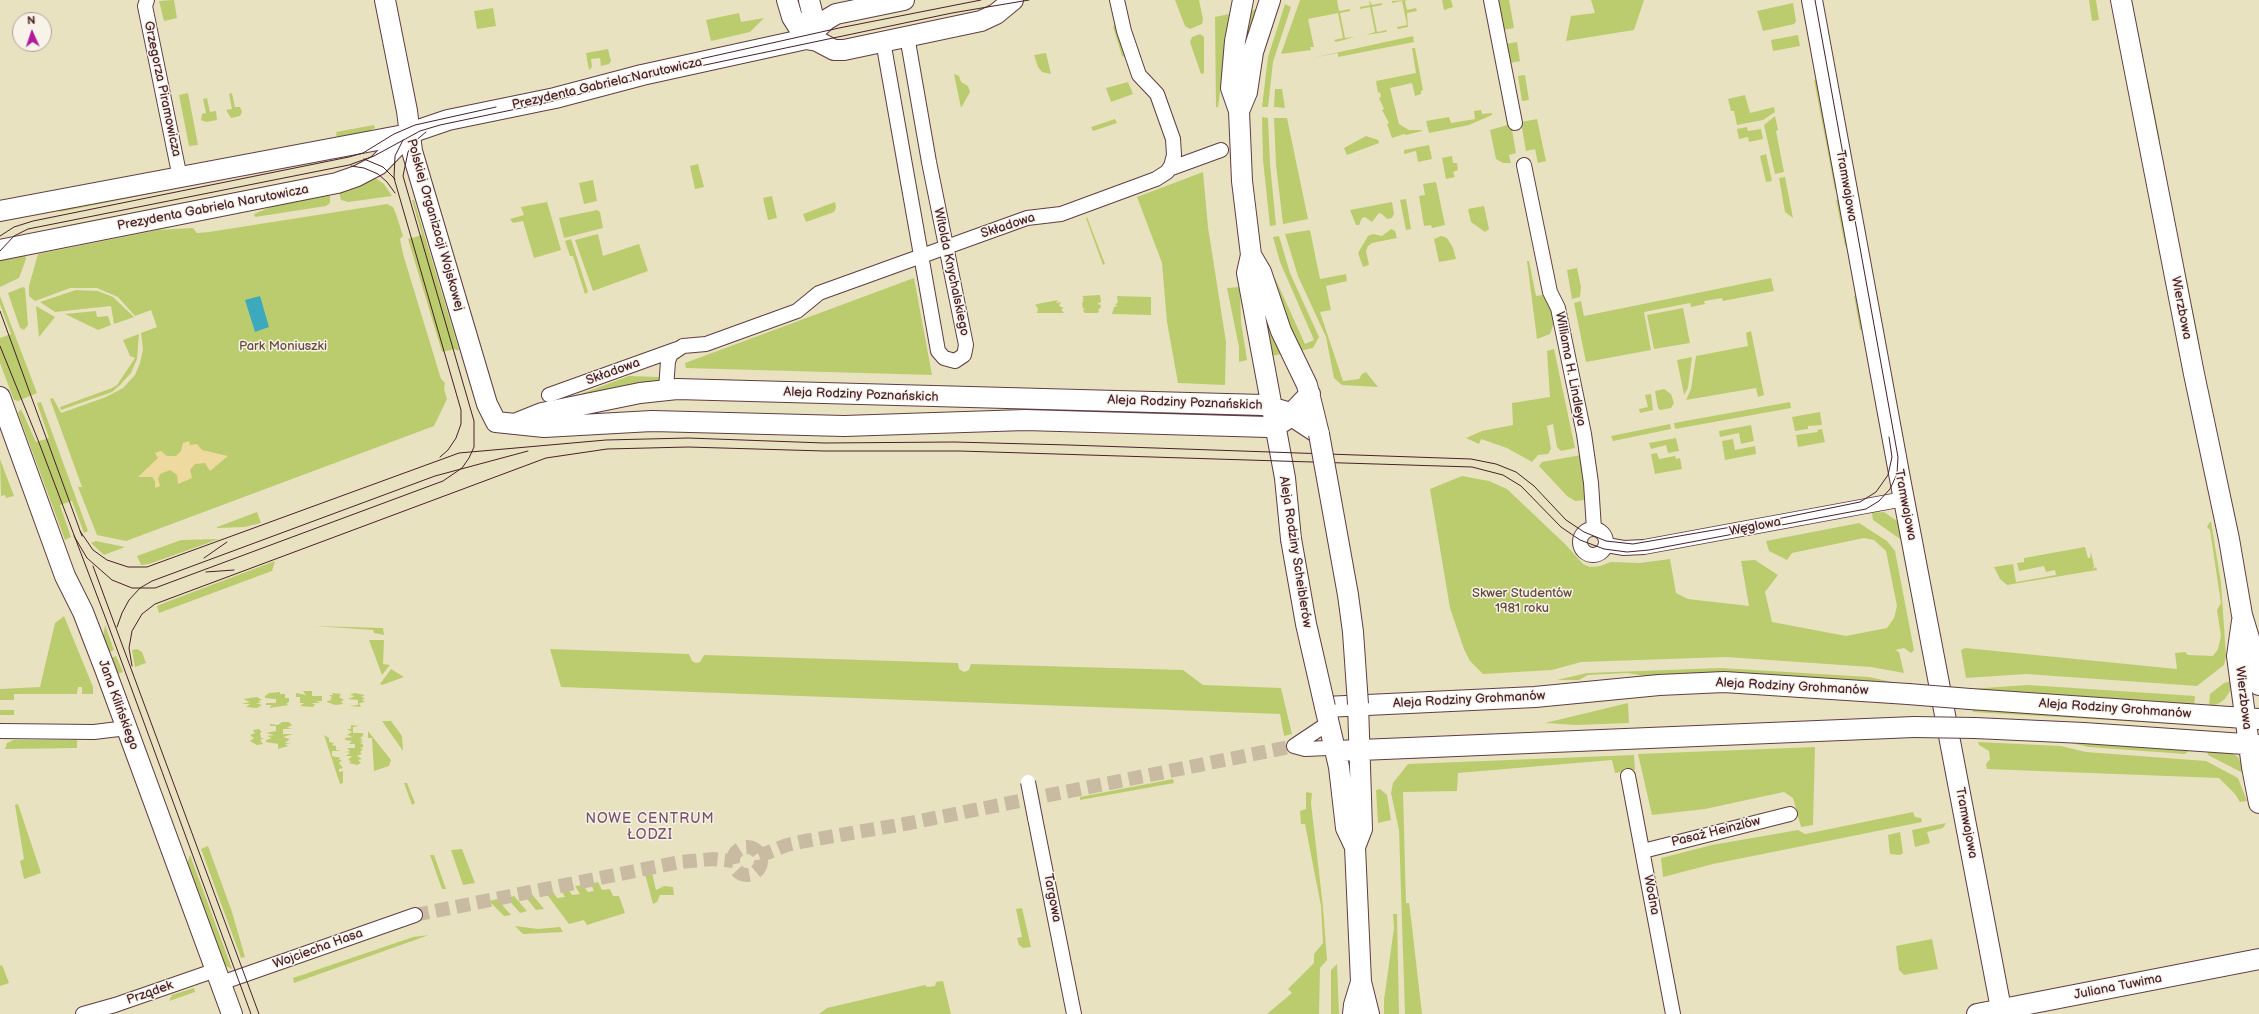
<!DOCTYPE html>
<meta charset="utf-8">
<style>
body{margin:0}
#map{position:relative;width:2259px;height:1014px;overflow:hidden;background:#e9e2c0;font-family:"Balsamiq Sans",sans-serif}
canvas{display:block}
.north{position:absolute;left:12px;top:12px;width:40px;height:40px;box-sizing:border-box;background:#f7f3e8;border:1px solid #b29e9c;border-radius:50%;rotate:357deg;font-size:11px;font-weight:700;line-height:16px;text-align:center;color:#4a1f2b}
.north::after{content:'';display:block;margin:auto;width:14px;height:18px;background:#b5179e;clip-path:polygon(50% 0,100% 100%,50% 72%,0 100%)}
</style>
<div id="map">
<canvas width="2259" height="1014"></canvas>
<div class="north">N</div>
</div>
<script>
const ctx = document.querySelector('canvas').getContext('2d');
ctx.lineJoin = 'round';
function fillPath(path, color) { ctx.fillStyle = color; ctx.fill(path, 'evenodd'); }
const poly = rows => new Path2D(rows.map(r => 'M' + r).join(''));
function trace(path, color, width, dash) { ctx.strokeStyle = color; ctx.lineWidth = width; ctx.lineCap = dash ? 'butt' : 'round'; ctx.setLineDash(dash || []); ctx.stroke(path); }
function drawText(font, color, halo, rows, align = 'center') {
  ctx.font = font + ' "Balsamiq Sans",sans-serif'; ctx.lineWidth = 3; ctx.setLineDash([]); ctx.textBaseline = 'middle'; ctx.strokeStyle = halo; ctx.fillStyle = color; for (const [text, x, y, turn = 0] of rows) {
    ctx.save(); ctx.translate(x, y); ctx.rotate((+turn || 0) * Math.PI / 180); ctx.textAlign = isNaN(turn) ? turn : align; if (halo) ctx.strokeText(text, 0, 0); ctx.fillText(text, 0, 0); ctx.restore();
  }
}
fillPath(poly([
 [174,0,177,18,164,21,159,1],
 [1175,0,1199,0,1203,19,1202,24,1190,29,1185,26],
 [1300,0,1337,0,1339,11,1350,9,1350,11,1340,13,1345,38,1355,37,1336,42,1334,40,1343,38,1338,13,1308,19,1314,47,1310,47,1311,50,1281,54],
 [1369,0,1372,5,1382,3,1382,5,1372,7,1377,32,1387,30,1386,32,1366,35,1375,32,1370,7,1360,9,1360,7,1370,5],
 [1408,0,1405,1,1407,10,1416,8,1417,11,1407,13,1408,27,1398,29,1397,27,1407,25,1402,1,1392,3,1392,1],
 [1442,0,1451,0,1453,7,1444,10],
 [1497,0,1509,0,1514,28,1503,30],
 [1591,0,1644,0,1634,30,1566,41,1571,16,1595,13],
 [2089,0,2096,0,2099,20,2092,21],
 [1793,3,1796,21,1794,24,1763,31,1757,11],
 [1285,4,1291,7,1273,62,1268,107,1262,107,1268,57],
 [493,8,496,26,477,29,474,11],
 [1258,9,1246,45,1242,46,1249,11],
 [739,13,741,22,764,18,750,32,711,41,706,20],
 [1229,14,1223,70,1218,107,1216,107,1215,17],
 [1115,23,1116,23,1126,58,1122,56,1113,27],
 [1200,34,1204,37,1204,73,1201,74,1190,42,1192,37],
 [1798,35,1800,46,1773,51,1771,40],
 [1413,36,1414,42,1338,57,1338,53,1312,58],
 [1517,42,1520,61,1510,63,1506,44],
 [1412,48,1415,48,1423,90,1421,91,1421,94,1415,96,1412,83,1390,88,1399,124,1409,130,1422,130,1422,131,1406,135,1404,134,1392,138,1387,124,1389,123,1382,110,1384,109,1379,98,1381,97,1380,92,1378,93,1376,81,1416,73],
 [608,49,611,61,609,64,601,66,600,58,591,59,592,67,589,70,586,53],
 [1046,53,1051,74,1042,72,1038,67,1034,55],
 [954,74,959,76,961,82,968,86,970,92,961,108],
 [1525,75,1529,100,1522,101,1518,76],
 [1818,79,1838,188,1835,190,1814,80],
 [2148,80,2160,140,2157,140,2145,81],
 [1128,82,1133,94,1111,102,1106,88],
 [1275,89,1282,89,1285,108,1274,107],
 [188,93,198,145,189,146,179,95],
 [232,93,235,107,240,107,242,112,240,116,231,118,226,110,232,109,229,94],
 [1745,95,1750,113,1774,107,1775,112,1763,120,1737,125,1734,111,1731,111,1728,99],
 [207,98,210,112,216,111,217,120,206,122,201,120,202,114,206,113,203,99],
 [1481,110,1482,114,1492,113,1492,115,1469,125,1429,133,1426,121,1449,117,1451,123,1475,119,1474,111],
 [1775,116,1778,130,1776,131,1784,172,1775,174,1764,125],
 [1262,117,1268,118,1270,164,1276,225,1270,226,1263,160],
 [1274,118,1287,118,1308,219,1283,224,1276,165],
 [1115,119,1117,123,1093,131,1091,127],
 [1537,119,1546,161,1538,163,1535,149,1526,151,1521,122],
 [1511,124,1516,153,1509,155,1511,163,1503,163,1496,159,1490,130],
 [374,125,375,128,366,132,337,138,336,132],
 [1747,127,1748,131,1761,129,1763,139,1749,142,1748,137,1739,139,1737,129],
 [1366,136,1378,140,1379,143,1347,155,1344,148],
 [1429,145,1432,159,1418,162,1416,151,1404,154,1404,150],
 [1766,154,1772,181,1766,182,1760,156],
 [1452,156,1453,163,1457,163,1458,170,1453,172,1455,177,1446,179,1442,158],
 [324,159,60,212,59,208],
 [698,164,704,187,695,189,690,166],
 [1203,172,1208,227,1226,342,1225,385,1178,383,1167,322,1162,263,1137,197],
 [327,174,327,177,64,228,63,226],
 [374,177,384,184,392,196,348,202,341,200,339,192],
 [1785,177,1793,218,1785,212,1779,178],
 [593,180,597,201,584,204,579,183],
 [1436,182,1445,225,1432,228,1431,225,1424,226,1419,196,1425,195,1423,184],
 [330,194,330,203,326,206,255,217,254,214,278,204],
 [772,196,777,218,768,220,763,198],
 [1406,199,1411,229,1406,230,1400,200],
 [1840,199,1849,245,1845,246,1836,200],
 [412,200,414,200,459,350,456,350,455,349,442,352,408,239,422,235],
 [547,202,561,250,534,258,523,221,513,223,510,219,524,215,521,207],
 [835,202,836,208,834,212,806,222,803,214],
 [1392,202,1394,214,1392,218,1387,219,1382,214,1379,213,1372,222,1365,217,1362,218,1359,225,1356,225,1350,210],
 [387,204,393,207,396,214,403,236,400,239,403,254,441,379,445,383,444,389,447,399,434,426,126,541,97,535,78,487,82,487,50,399,53,398,61,413,106,397,123,388,135,375,140,363,143,350,141,333,157,327,151,310,135,316,118,297,97,288,70,288,35,301,29,296,29,286,38,254,158,230,193,228,197,233,209,232],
 [1484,206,1489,229,1485,232,1471,222,1468,209],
 [597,210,600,212,603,228,564,238,559,218],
 [1087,217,1105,264,1103,265,1086,218],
 [1391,229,1395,231,1397,238,1372,243,1368,246,1366,251,1369,265,1363,267,1358,253,1368,236,1373,234,1382,236],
 [1310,230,1320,279,1346,274,1347,281,1326,286,1331,310,1320,312,1343,381,1359,379,1362,374,1366,372,1378,387,1342,385,1334,378,1326,337,1298,276,1285,234],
 [598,234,603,256,639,244,648,271,593,291,575,240],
 [1279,236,1290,273,1319,337,1313,348,1299,351,1271,280,1275,278,1305,344,1314,340,1280,262,1273,237],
 [1441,236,1447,238,1453,248,1456,259,1439,262,1434,239],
 [571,239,588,292,585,294,573,256,570,256,565,241],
 [25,254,26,259,19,278,0,287,0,259],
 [1527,261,1529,261,1536,296,1543,295,1551,310,1554,323,1550,334,1537,339],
 [2184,266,2200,346,2197,347,2182,267],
 [1577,268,1581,287,1580,297,1572,299,1567,270],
 [914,278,932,375,686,368,685,363],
 [1771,278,1774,291,1723,301,1722,298,1704,301,1705,304,1691,307,1690,303,1644,312,1651,350,1586,362,1574,303,1581,301,1584,316],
 [23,287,25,288,28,325,24,330,20,328,8,293],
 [1240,287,1241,322,1247,360,1239,362,1239,347,1227,288],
 [76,290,98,291,113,297,134,317,114,324,111,306,55,312,40,302],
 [1100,295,1101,302,1097,304,1101,305,1100,309,1098,309,1099,312,1097,313,1085,313,1083,311,1085,308,1083,309,1082,303,1084,300,1082,300,1084,298,1082,296],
 [0,296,37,393,18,401,14,400,0,363,0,338,11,334,0,304],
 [1117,296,1151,297,1151,315,1112,314,1114,307,1118,306,1115,305,1118,302],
 [1854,296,1857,296,1863,330,1860,330],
 [1058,300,1056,303,1061,302,1059,306,1064,308,1061,309,1064,313,1037,313,1038,308,1035,305,1037,304],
 [36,306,55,317,39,337],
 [1683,308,1690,343,1654,349,1647,315],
 [1264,310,1283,354,1270,356],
 [96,311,97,317,108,316,111,325,98,330,65,314],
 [1751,331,1764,395,1758,397,1756,388,1686,400,1691,389,1696,356,1748,346,1746,333],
 [139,334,137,359,131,373,120,385,112,392,61,410,60,407,112,388,117,385,135,358,130,356,123,340],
 [1554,349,1575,448,1561,451,1557,447,1553,424,1547,426,1551,449,1548,454,1538,455,1532,462,1507,448,1481,439,1479,444,1466,438,1482,431,1513,425,1512,403,1550,397,1547,351],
 [1692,357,1688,388,1684,395,1677,360],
 [629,376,659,377,659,379,657,383,562,401],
 [1664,389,1671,394,1674,403,1671,408,1660,410,1658,408,1655,391],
 [1651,394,1653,410,1640,413,1639,409,1648,407,1645,395],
 [41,402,88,531,84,533,72,501,60,505,71,537,65,540,18,413,21,409,36,442,49,438,37,403],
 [1790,402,1791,408,1675,429,1674,423],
 [1820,412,1822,425,1808,426,1808,429,1795,431,1792,417],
 [1670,424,1671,429,1613,441,1611,436],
 [1751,425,1754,441,1741,444,1739,433,1720,437,1719,431],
 [1822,429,1825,442,1798,447,1796,435,1818,432,1817,430],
 [1676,438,1679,451,1668,453,1666,445,1651,449,1649,443],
 [1733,439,1735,450,1755,446,1756,454,1725,460,1722,441],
 [1657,453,1659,459,1675,456,1676,459,1680,458,1682,469,1655,474,1651,454],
 [1581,455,1585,500,1575,501,1567,496,1539,466,1542,462],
 [0,459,14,496,6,498,5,495,1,496],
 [1462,476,1489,481,1507,489,1566,545,1583,564,1590,567,1600,566,1611,562,1640,563,1670,559,1676,593,1688,599,1749,606,1741,561,1755,560,1778,575,1765,592,1772,622,1846,636,1887,628,1894,618,1897,606,1886,551,1874,540,1864,538,1792,553,1787,560,1769,551,1766,541,1859,523,1887,541,1895,551,1914,650,1911,653,1904,648,1895,650,1899,652,1904,673,1871,667,1726,657,1581,662,1552,670,1483,674,1470,661,1464,649,1450,608,1430,489],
 [257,512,261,523,245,527,217,528,217,527],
 [1884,512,1897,521,1902,538,1900,539,1873,520,1872,513],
 [2210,522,2211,522,2221,583,2226,656,2224,665,2197,686,2026,674,1966,678,1961,650,1965,648,2177,669,2175,653,2185,652,2188,655,2213,656,2218,649,2221,636,2217,610,2221,603,2210,530,2207,527],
 [219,539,149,564,141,565,137,556,181,540],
 [96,541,125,547,104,555,91,543],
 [2085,547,2088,558,2090,558,2091,552,2094,566,2093,569,2096,567,2097,570,2007,585,2000,579,1994,567,2013,564,2016,582,2056,575,2055,570,2046,572,2044,566,2019,571,2017,563,2024,562,2024,558],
 [275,561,272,571,159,613,157,606,164,603],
 [64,616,93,687,93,694,82,694,82,687,78,687,77,694,14,694,14,700,0,700,0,689,40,687,55,623],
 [105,625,114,650,107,653,103,638],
 [315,626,383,628,384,635,374,633,373,630],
 [369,640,384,640,383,664,390,665,382,675],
 [137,649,142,652,146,663,135,667,132,650],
 [550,649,689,654,692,661,696,663,700,662,704,655,958,663,959,669,964,672,969,670,971,664,1183,670,1203,685,1281,688,1292,734,1284,736,1280,714,561,687],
 [116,656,123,672,115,675,109,659],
 [1721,668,1869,677,1906,685,1651,677,1628,673,1588,675,1579,680,1557,680,1587,673],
 [391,669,404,677,382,685,380,684],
 [2231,681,2230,691,2225,699,2218,704,2209,706,2210,694,2224,683],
 [2028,685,2195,696,2194,706,1969,689],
 [303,691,312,691,312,696,322,696,322,701,316,701,320,703,311,703,315,704,313,707,300,706,304,703,300,703,300,697,296,697,296,693,306,695],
 [280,692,280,694,285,694,285,698,289,698,289,702,286,704,289,705,269,708,272,705,266,705,266,703,276,703,276,699,265,698,265,696,269,693],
 [332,693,341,694,339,697,344,700,341,701,343,704,335,705,327,702,327,701,333,700,330,700,332,697,329,695,333,695],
 [354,693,365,695,361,697,365,698,362,700,365,702,359,703,361,707,349,706,358,705,358,700,348,699,355,696,350,695],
 [257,697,262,700,258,701,261,703,256,703,262,705,257,708,246,707,250,704,241,704,250,702,243,699],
 [1628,703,1629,723,1576,725,1545,723],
 [1972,707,2193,722,2193,725,1973,712],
 [0,710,14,710,14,715,0,715],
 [382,721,391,721,402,736,403,751],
 [282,722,289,722,292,725,287,728,293,729,283,729,283,734,293,734,283,737,290,739,285,743,292,744,285,744,288,746,278,749,278,744,266,742,266,740,272,738,267,736,274,735,266,733,276,731,276,726,270,726,270,724,278,725],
 [351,725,359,726,353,727,353,733,363,733,363,736,360,738,363,740,359,740,363,741,360,743,363,744,363,747,360,748,363,749,360,752,362,754,357,756,362,759,358,760,361,763,357,765,349,763,351,761,348,760,352,756,346,756,350,753,346,752,350,751,347,748,355,748,355,744,349,744,352,741,345,740,345,738,353,737,347,735,352,732,347,729,351,729],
 [259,729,262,732,260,733,261,738,264,738,260,740,263,744,257,745,250,741,254,738,250,735,255,733,253,730],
 [368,731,391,760,389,766,374,771,372,738,368,738],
 [324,735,329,738,329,742,334,743,332,745,336,746,336,750,341,751,332,751,332,756,341,758,338,760,342,760,339,763,343,768,339,769,339,772,343,771,343,783,340,784],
 [1904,737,1405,759,1405,756],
 [13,740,77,740,77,748,5,749,7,743],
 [2061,741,2191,749,2185,754,2089,747],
 [1978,742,2061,746,2086,752,2206,761,2238,778,2247,801,2240,802,2235,794,2219,778,1987,769,1986,764,1990,759,1989,751,1979,745],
 [1815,747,1813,825,1801,827,1793,798,1784,792,1705,809,1652,815,1638,754],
 [2207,750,2231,753,2237,756,2245,769,2243,773,2208,755],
 [1634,755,1635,770,1615,773,1612,760,1458,773,1457,791,1403,792,1406,903,1409,903,1411,918,1422,1014,1405,1014,1399,830,1391,793,1393,783,1408,764],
 [1173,779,1174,783,1080,800,1080,797],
 [404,783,407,783,415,803,412,805],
 [1380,789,1387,795,1391,820,1378,823,1376,790],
 [1306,792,1312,793,1311,803,1323,907,1327,960,1320,968,1319,1014,1267,1014,1292,993,1288,989,1314,963,1314,954,1323,943,1321,906,1305,824,1301,824,1300,811,1306,809],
 [18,804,41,873,24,879,20,861,24,859,15,805],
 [1913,812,1915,817,1921,818,1922,822,1713,864,1663,877,1661,858,1712,845,1798,830,1805,834],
 [1946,823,1943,828,1927,832,1930,843,1915,847,1912,830],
 [1900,832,1903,853,1900,855,1890,854,1888,835],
 [208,846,232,912,245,957,241,958,201,849],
 [462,849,475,883,463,885,451,850],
 [190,855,232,969,224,965,187,864],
 [430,855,434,855,446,889,442,889],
 [652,873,656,890,664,886,673,887,674,895,660,895,657,902,653,904,645,874],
 [598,882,602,890,610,889,613,896,619,896,625,913,587,925,584,920,569,924,545,892,552,890,557,898,565,897,560,888,567,887,572,895,580,894,575,886,583,885,588,892,594,891,591,884],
 [531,893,544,909,536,910,524,895],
 [514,896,527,911,520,913,507,898],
 [497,899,511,915,504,916,489,901],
 [1022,908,1031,947,1023,948,1019,945,1017,938,1022,937,1016,909],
 [1393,914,1397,914,1399,1014,1384,1014,1384,1000,1394,928],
 [515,926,538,929,560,927,563,932,523,934],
 [429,935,294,983,293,978,413,937],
 [1932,939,1938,969,1904,975,1899,970,1896,946],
 [1337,964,1339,1014,1331,1014,1331,970],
 [2,965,9,983,0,986,0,966],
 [943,981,951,1014,819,1014,827,1008,925,985,927,987,935,986,936,982],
 [194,988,195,992,169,1001,172,995]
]), '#bbcc6f');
fillPath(poly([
 [189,441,190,445,197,444,202,450,228,456,210,471,205,463,195,464,190,470,192,478,178,484,177,475,170,470,160,474,158,479,160,486,155,488,155,481,152,477,138,477,158,458,155,453,161,451,167,456,176,456,181,451,183,443]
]), '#eeda9e');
fillPath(poly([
 [260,296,269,327,255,332,245,300]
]), '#3da9bd');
trace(poly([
 '733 861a14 14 0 1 1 28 0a14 14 0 1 1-28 0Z',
 [759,856,787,845,805,841,910,823,1294,746],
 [415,915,680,862,713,859,733,861]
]), '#c9bba2', 14, [14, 7]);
const street = poly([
 [147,0,145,6,180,178],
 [1491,0,1515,123],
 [883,41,938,351,944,358,955,361,964,355,966,345,929,162,907,36],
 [1524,165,1550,292,1558,308,1584,434,1591,483,1594,529],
 [1169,169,1221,150],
 [666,389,668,361,671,354,683,346,706,344,797,311,819,293,1027,218,1061,214,1156,179,1167,172,1171,166,1174,155,1173,139,1157,94,1139,75,1124,31,1117,0],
 [549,395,677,349],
 '1580 542a13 13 0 1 1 26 0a13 13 0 1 1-26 0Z',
 [1606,545,1624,548,1644,547,1904,499],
 [0,731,94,732,127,728],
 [1294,746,1305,749,1328,748],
 [1294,746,1321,728],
 [1628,776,1673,1014],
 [1035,818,1074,1014],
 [1643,851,1790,814],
 [221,983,415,915],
 [83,1014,115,1005,216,970]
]);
const secondary = poly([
 [385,0,407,111,412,151,487,404,496,422,544,427,652,421,844,426,1025,420,1268,427,1275,427,1284,421,1310,394],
 [787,0,792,17,806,39],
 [1243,0,1235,41,1231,88,1239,111,1242,181,1251,255,1247,273,1285,478,1291,539],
 [1812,0,1901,484,2002,1014],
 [2121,0,2194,374,2229,539,2242,615,2253,651,2259,685],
 [806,39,826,20,836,14,904,0],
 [806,39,812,12,809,0],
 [1239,111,1247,92,1253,52,1270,0],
 [0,211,404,135,448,120,555,98,642,75,806,39,817,41,834,50,844,50,981,21,996,14,1013,0],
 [0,250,337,183,357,176,378,165,409,133],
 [1251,255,1261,272,1281,331,1307,385,1319,434],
 [0,397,65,576,83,612,105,669,232,1014],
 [517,423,542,413,640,393,677,389,1263,405,1284,411,1319,434],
 [2242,621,2237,656,2252,767,2259,803],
 [1970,699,2259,719],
 [1975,728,2084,733,2259,745],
 [1336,751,1914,727],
 [1355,847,1362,829,1358,704],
 [1353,1014,1354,1005,1361,982],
 [1369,1014,1361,982,1355,847,1346,828,1339,767,1325,707,1535,697,1659,685,1724,682,1908,694],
 [1977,1014,2259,959]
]);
trace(street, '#623c41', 16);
trace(secondary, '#623c41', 22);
trace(street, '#fff', 14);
trace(secondary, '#fff', 20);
trace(poly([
 [660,68,839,28,981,0],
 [588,86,638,73],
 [403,140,395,156,394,178,461,410,461,424,456,438,448,450,440,457],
 [364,159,383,167,395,179],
 [351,166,364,168,378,174,387,182,395,193],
 [0,236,14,227,33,221,349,157,363,153,394,134,415,125,496,107],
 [0,251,14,236,28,229,349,165,374,156,420,131,440,125,545,103,639,79,738,58,952,13,1029,0],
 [0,311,82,536],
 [0,346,38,440,107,622,251,1014],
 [80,531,93,550,107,560,128,567,147,567,459,453,606,440,688,438,824,443,954,442,1069,445,1471,459,1496,464,1516,472,1534,486,1566,520,1584,532,1606,541,1633,544,1772,520,1860,502,1876,492,1888,475,1892,457,1889,437],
 [74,536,87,558,112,580,132,588,155,588,443,481,462,468,469,458,474,447,474,421,403,176,408,152,414,142,426,132],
 [204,558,227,542],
 [93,566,259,1014],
 [206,572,234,570],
 [117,627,122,613,129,600,140,588,152,581,435,476,528,451],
 [132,666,129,648,132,631,142,614,155,604,546,458,607,449,688,447,824,451,960,451,1472,467,1503,475,1521,486,1561,527,1580,540,1604,549,1627,552,1649,550,1866,509,1879,501,1890,489,1897,474,1898,457,1815,0]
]), '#4a1f2b', 1);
const streetBridge = poly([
 [1028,782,1035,818]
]);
const secondaryBridge = poly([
 [1319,434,1348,595,1353,632,1358,704],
 [1291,539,1306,624,1325,707],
 [1908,694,1970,699],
 [1914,727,1975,728]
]);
trace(streetBridge, '#623c41', 16, []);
trace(secondaryBridge, '#623c41', 22, []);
trace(streetBridge, '#fff', 14);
trace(secondaryBridge, '#fff', 20);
drawText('13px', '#4a1f2b', '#f7f3e8', [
 ["Prezydenta Gabriela Narutowicza",607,84,-13],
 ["Grzegorza Piramowicza",162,89,78],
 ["Tramwajowa",1846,186,80],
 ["Prezydenta Gabriela Narutowicza",213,208,-11],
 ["Polskiej Organizacji Wojskowej",435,225,74],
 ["Składowa",1008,226,-18],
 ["Witolda Knychalskiego",951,272,78],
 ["Wierzbowa",2181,308,79],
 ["Williama H. Lindleya",1570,369,79],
 ["Składowa",613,372,-20],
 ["Aleja Rodziny Poznańskich",861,395,2],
 ["Aleja Rodziny Poznańskich",1185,403,2],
 ["Tramwajowa",1905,505,79],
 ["Węglowa",1755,527,-11],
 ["Aleja Rodziny Scheiblerów",1295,552,81],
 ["Aleja Rodziny Grohmanów",1792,687,3],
 ["Wierzbowa",2243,698,83],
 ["Aleja Rodziny Grohmanów",1469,700,-3],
 ["Jana Kilińskiego",118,705,70],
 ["Aleja Rodziny Grohmanów",2115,709,4],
 ["Tramwajowa",1966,823,79],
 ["Pasaż Heinzlów",1716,832,-14],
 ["Wodna",1651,895,79],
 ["Targowa",1052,898,79],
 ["Wojciecha Hasa",318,949,-20],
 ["Juliana Tuwima",2118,987,-11],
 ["Prządek",150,993,-19]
]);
drawText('13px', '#664a3c', '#f7f3e8', [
 ["Park Moniuszki",283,347],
 ["Skwer Studentów",1522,594],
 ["1981 roku",1522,609]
]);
ctx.letterSpacing = '1px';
drawText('14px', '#79516a', '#f7f3e8', [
 ["NOWE CENTRUM",650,819],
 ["ŁODZI",650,835]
]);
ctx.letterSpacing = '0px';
</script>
